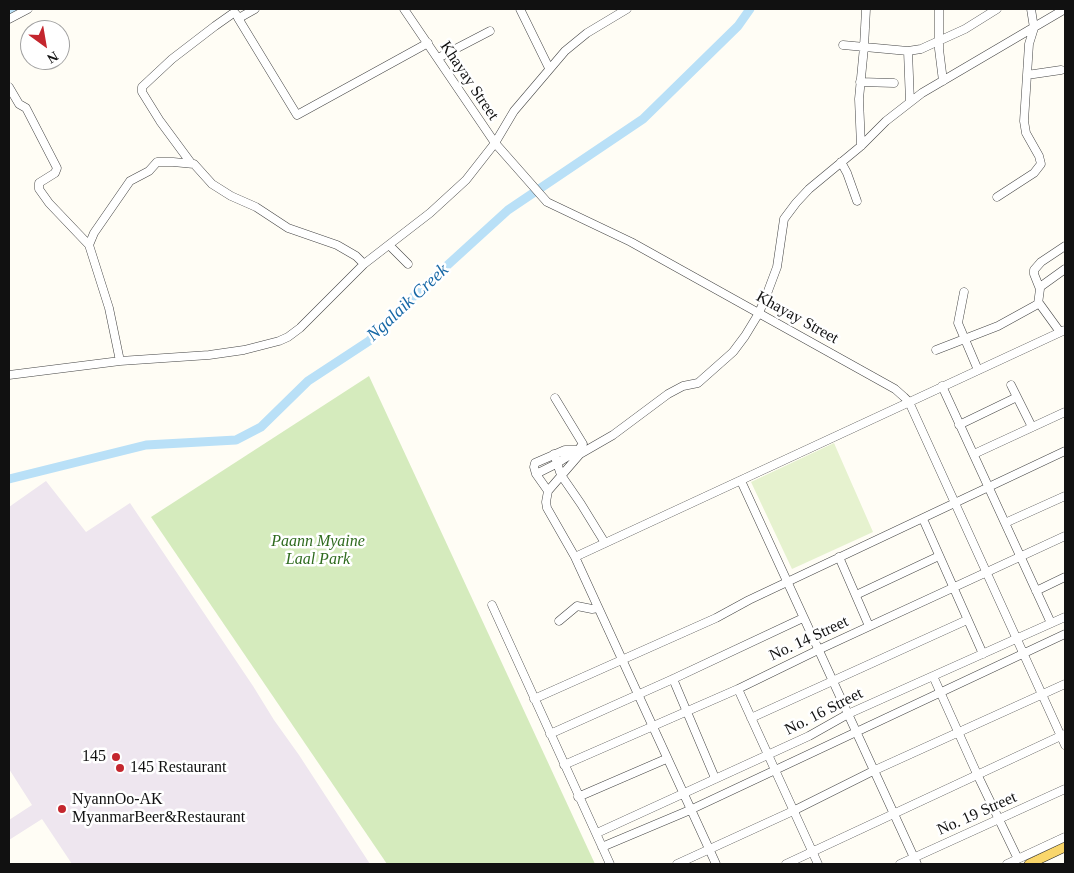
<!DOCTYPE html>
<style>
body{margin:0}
#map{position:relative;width:1074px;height:873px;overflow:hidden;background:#fffdf5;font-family:Georgia,serif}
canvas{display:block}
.frame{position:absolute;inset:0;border:10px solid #111;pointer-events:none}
.north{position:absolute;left:20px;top:20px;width:50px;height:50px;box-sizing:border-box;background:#fff;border:1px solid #a0a0a0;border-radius:50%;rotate:148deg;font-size:14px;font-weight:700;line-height:20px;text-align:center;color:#111}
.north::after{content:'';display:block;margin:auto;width:18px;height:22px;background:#c4262e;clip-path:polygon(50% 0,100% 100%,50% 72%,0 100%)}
</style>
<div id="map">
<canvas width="1074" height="873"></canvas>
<div class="frame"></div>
<div class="north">N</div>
</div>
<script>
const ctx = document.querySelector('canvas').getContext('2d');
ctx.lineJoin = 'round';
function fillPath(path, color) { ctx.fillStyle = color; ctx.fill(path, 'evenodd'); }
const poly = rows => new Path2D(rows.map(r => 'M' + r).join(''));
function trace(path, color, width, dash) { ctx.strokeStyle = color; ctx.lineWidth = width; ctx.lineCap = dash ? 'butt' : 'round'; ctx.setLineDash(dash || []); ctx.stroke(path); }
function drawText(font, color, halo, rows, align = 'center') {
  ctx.font = font + ' Georgia,serif'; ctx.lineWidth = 5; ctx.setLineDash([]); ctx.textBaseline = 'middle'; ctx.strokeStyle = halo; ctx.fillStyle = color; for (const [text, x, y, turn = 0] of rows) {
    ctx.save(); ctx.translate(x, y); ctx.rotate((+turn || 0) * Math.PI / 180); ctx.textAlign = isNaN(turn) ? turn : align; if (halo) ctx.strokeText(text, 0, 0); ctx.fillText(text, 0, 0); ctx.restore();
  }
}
fillPath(poly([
 [46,481,86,532,130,503,253,686,274,720,299,755,370,864,72,864,42,819,9,840,9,820,32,805,9,769,9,507]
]), '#eee6ef');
fillPath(poly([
 [369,376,595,864,387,864,151,517]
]), '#d5ebbd');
fillPath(poly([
 [834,443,873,532,792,569,751,482]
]), '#e6f2cf');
trace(poly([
 [9,13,16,9]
]), '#b9e0f7', 5);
trace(poly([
 [9,479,146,445,236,440,261,427,308,381,369,341,418,292,508,210,643,119,738,26,750,9]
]), '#b9e0f7', 9);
const minor = poly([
 [404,9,495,143,547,202,631,242,895,389,904,397,909,402,1065,745],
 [520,9,549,68],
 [939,9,939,49,943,81],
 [238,18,297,115,428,43],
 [9,19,28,9],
 [843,45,908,51,921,49,965,29,997,9],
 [908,51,910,102],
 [438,58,490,31],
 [1027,75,1061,70],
 [860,82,894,83],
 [9,87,19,104,26,108,57,168,55,173,39,183,39,189,49,203,89,245],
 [861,146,859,99,864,47,866,9],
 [841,162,847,173,857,201],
 [191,163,160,121,142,92,142,87,172,59,215,26,232,14,235,13,239,18,255,9],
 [997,197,1034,173,1041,164,1039,156,1026,133,1024,121,1029,44,1034,28,1031,9],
 [389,245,408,264],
 [1040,287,1065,269],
 [964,292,958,323,978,370],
 [1039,303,1060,332],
 [936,350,998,326,1038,304,1040,289,1034,274,1034,270,1041,262,1065,246],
 [120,361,109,308,89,245,94,233,130,181,149,171,157,162,173,162,194,164,212,184,231,196,256,207,288,228,337,245,356,256,364,264],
 [9,375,120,361,209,355,244,350,279,341,288,337,300,328,364,264,430,213,466,180,495,143,514,111,565,51,587,33,627,9],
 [1011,385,1032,427],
 [942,386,1051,623],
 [959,425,1017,397],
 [554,454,561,475,581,504,605,543],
 [974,454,1065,412],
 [536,474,556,464,578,450,583,444,555,398],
 [741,481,917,864],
 [548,491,536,474,534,467,535,463,565,450,578,450],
 [923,519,983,654],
 [1005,523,1065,496],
 [575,557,1065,330],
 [839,557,869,626],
 [1036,591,1065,577],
 [856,595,939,556],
 [492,605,610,864],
 [559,621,577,606,592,609,598,608],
 [933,676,977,774,1018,859],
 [673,679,715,778],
 [738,689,818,864],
 [534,699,716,618,749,600,1065,451],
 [751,718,967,620],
 [550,734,673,679,803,618],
 [564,765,738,689,818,650,1065,536],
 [578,797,666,759],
 [597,833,809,736,848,714,1065,617],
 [602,847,690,810,1065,634],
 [677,864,793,811,873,771,1065,684],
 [716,864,575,557,547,508,546,502,548,491,580,454,613,435,668,394,683,386,698,383,733,352,745,336,759,313,768,291,777,267,784,219,796,203,809,189,861,146,886,121,922,93,1065,9],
 [786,864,1065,734],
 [900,864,1065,789],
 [1007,864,1065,837]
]);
const major = poly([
 [1029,864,1065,847]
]);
trace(minor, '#444', 9);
trace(major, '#222', 10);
trace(minor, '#fff', 8);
trace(major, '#f9d66b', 9);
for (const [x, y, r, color] of [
 [116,757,5,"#c4262e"],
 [120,768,5,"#c4262e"],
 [62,809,5,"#c4262e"]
]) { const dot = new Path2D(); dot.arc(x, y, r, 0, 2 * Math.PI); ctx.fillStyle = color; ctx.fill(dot); trace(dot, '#fff', 2); }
drawText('16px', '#111', '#fff', [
 ["Khayay Street",469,81,56],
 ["Khayay Street",797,318,29],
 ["No. 14 Street",809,639,-25],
 ["No. 16 Street",824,712,-27],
 ["No. 19 Street",977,814,-24]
]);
drawText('italic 16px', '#2f6b1f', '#fff', [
 ["Paann Myaine",318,542],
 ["Laal Park",318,560]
]);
drawText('16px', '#111', '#fff', [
 ["145",106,757,"right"],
 ["145 Restaurant",130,768],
 ["NyannOo-AK",72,800],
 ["MyanmarBeer&Restaurant",72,818]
], 'left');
drawText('italic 18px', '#1768a6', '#fff', [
 ["Ngalaik Creek",408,303,-43]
]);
</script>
